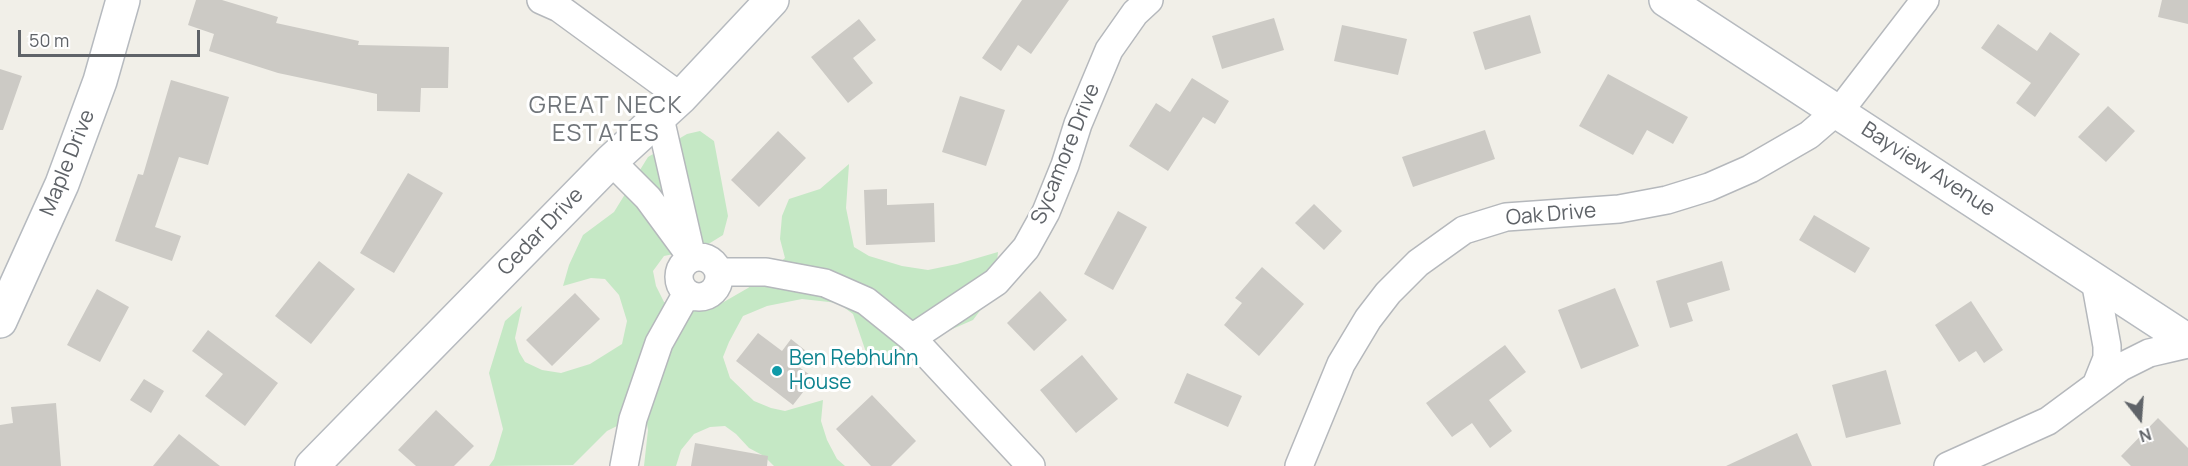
<!DOCTYPE html>
<style>
body{margin:0}
#map{position:relative;width:2188px;height:466px;overflow:hidden;background:#f1efe8;font-family:Manrope,sans-serif}
canvas{display:block}
.north{position:absolute;left:2110px;top:388px;width:60px;height:60px;-webkit-text-stroke:4px #fff;paint-order:stroke;rotate:163deg;font-size:16px;font-weight:700;line-height:24px;text-align:center;color:#5f6368}
.north::after{content:'';display:block;margin:auto;width:21px;height:27px;background:#5f6368;clip-path:polygon(50% 0,100% 100%,50% 72%,0 100%)}
.scale{position:absolute;left:18px;top:30px;width:182px;height:27px;box-sizing:border-box;border:3px solid #5f6368;border-top:0;padding-left:8px;font-size:18px;line-height:21px;white-space:nowrap;color:#5f6368;-webkit-text-stroke:4px #fff;paint-order:stroke}
</style>
<div id="map">
<canvas width="2188" height="466"></canvas>
<div class="north">N</div>
<div class="scale">50 m</div>
</div>
<script>
const ctx = document.querySelector('canvas').getContext('2d');
ctx.lineJoin = 'round';
function fillPath(path, color) { ctx.fillStyle = color; ctx.fill(path, 'evenodd'); }
const poly = rows => new Path2D(rows.map(r => 'M' + r).join(''));
function trace(path, color, width, dash) { ctx.strokeStyle = color; ctx.lineWidth = width; ctx.lineCap = dash ? 'butt' : 'round'; ctx.setLineDash(dash || []); ctx.stroke(path); }
function drawText(font, color, halo, rows, align = 'center') {
  ctx.font = font + ' Manrope,sans-serif'; ctx.lineWidth = 6; ctx.setLineDash([]); ctx.textBaseline = 'middle'; ctx.strokeStyle = halo; ctx.fillStyle = color; for (const [text, x, y, turn = 0] of rows) {
    ctx.save(); ctx.translate(x, y); ctx.rotate((+turn || 0) * Math.PI / 180); ctx.textAlign = isNaN(turn) ? turn : align; if (halo) ctx.strokeText(text, 0, 0); ctx.fillText(text, 0, 0); ctx.restore();
  }
}
fillPath(poly([
 [700,131,714,141,728,216,723,235,702,248,664,256,653,271,656,286,664,302,687,311,722,303,748,288,785,258,780,239,782,216,789,199,820,189,849,164,846,208,854,247,869,256,902,266,928,270,957,264,998,252,994,292,973,320,934,337,909,356,889,362,869,361,853,314,838,303,802,299,767,306,743,316,729,342,723,357,730,378,754,401,771,408,785,411,823,400,821,421,827,440,837,459,845,466,774,466,764,456,749,448,736,434,725,426,710,427,694,434,681,450,676,466,644,466,648,430,645,412,607,431,573,465,489,466,494,459,503,429,489,373,505,321,522,306,515,338,519,352,525,362,542,370,561,373,590,364,622,344,627,321,619,295,605,279,591,278,563,286,569,265,583,235,614,212,648,157,687,134]
]), '#c5e8c5');
fillPath(poly([
 [196,0,222,0,278,17,276,23,359,41,358,45,449,47,448,88,421,88,420,112,377,111,377,94,278,73,209,51,214,34,188,25],
 [1022,0,1069,0,1031,54,1018,45,1001,71,982,58],
 [2162,0,2188,0,2188,24,2158,17],
 [1530,15,1541,53,1485,70,1473,32],
 [1274,18,1284,50,1222,69,1212,36],
 [859,19,876,40,853,58,873,83,848,103,811,57],
 [1998,24,2037,51,2050,32,2080,54,2035,117,2016,103,2031,83,1981,48],
 [1342,25,1407,39,1398,75,1334,61],
 [0,69,22,76,3,130,0,130],
 [1608,74,1688,117,1673,144,1647,130,1633,155,1579,126],
 [1192,78,1229,101,1215,124,1203,117,1168,171,1129,146,1156,103,1170,112],
 [171,80,229,97,208,165,179,157,155,227,181,236,172,261,115,241,138,174,143,175],
 [960,96,1005,110,986,166,942,152],
 [2108,106,2135,131,2106,162,2078,137],
 [1485,130,1495,159,1413,187,1402,157],
 [778,131,806,158,759,207,731,180],
 [408,173,443,193,394,273,360,253],
 [887,189,887,205,934,203,935,242,866,245,864,190],
 [1314,204,1342,231,1324,250,1295,223],
 [1118,211,1147,227,1113,290,1084,274],
 [1814,215,1870,248,1855,273,1799,240],
 [319,261,355,289,311,344,275,316],
 [1722,261,1730,290,1687,303,1693,321,1670,328,1656,281],
 [1262,267,1304,304,1259,356,1224,325,1242,303,1235,298],
 [1615,288,1639,346,1581,369,1558,310],
 [97,289,129,307,100,362,67,345],
 [1040,291,1067,320,1034,351,1007,323],
 [575,293,600,319,552,366,526,340],
 [1971,301,2003,350,1984,363,1976,351,1959,362,1935,325],
 [208,330,278,383,245,426,205,396,223,374,192,351],
 [758,333,782,351,791,339,806,351,795,364,814,378,793,405,736,361],
 [1505,345,1526,372,1489,400,1512,431,1490,448,1472,423,1452,437,1426,403],
 [1082,355,1118,399,1076,433,1040,390],
 [1886,370,1901,424,1846,438,1832,385],
 [1187,373,1242,396,1228,427,1174,403],
 [144,379,164,391,151,413,130,400],
 [872,395,916,441,891,466,871,466,836,429],
 [56,403,61,466,0,466,0,425,13,423,11,407],
 [436,410,474,446,454,466,416,466,398,450],
 [2158,418,2188,448,2188,466,2131,466,2121,456],
 [1797,433,1812,466,1726,466],
 [179,434,220,466,153,466],
 [695,443,768,456,767,466,691,466]
]), '#cccac5');
const street = poly([
 [541,0,559,8,681,97],
 [660,118,692,258],
 [611,161,648,198,684,247],
 '679 277a20 20 0 1 1 40 0a20 20 0 1 1-40 0Z',
 [719,272,766,272,825,283,866,301,912,338,1031,466],
 [2095,280,2107,346,2107,358,2097,383],
 [912,338,996,282,1026,248,1046,212,1065,165,1078,124,1109,50,1135,13,1149,0],
 [624,466,633,419,659,343,687,293],
 [1299,466,1341,364,1368,319,1388,293,1418,263,1464,230,1506,217,1619,209,1667,200,1709,187,1750,169,1809,135,1845,104,1925,0],
 [1948,466,2048,421,2121,367,2149,353,2188,344]
]);
const secondary = poly([
 [1666,0,2188,341],
 [0,321,62,184,100,81,123,0],
 [312,466,611,161,681,97,772,0]
]);
trace(street, '#b5b8bc', 30);
trace(secondary, '#b6babf', 36);
trace(street, '#fff', 27);
trace(secondary, '#fff', 33);
for (const [x, y, r, color] of [
 [777,371,6,"#0f9aa8"]
]) { const dot = new Path2D(); dot.arc(x, y, r, 0, 2 * Math.PI); ctx.fillStyle = color; ctx.fill(dot); trace(dot, '#fff', 2); }
drawText('21px', '#5f6368', '#fff', [
 ["Sycamore Drive",1066,154,-68],
 ["Maple Drive",68,163,-68],
 ["Bayview Avenue",1928,170,33],
 ["Oak Drive",1551,215,-5],
 ["Cedar Drive",541,232,-46]
]);
drawText('21px', '#0d838f', '#fff', [
 ["Ben Rebhuhn",789,359],
 ["House",789,383]
], 'left');
ctx.letterSpacing = '1.5px';
drawText('24px', '#70757a', '#fff', [
 ["GREAT NECK",606,106],
 ["ESTATES",606,134]
]);
ctx.letterSpacing = '0px';
</script>
